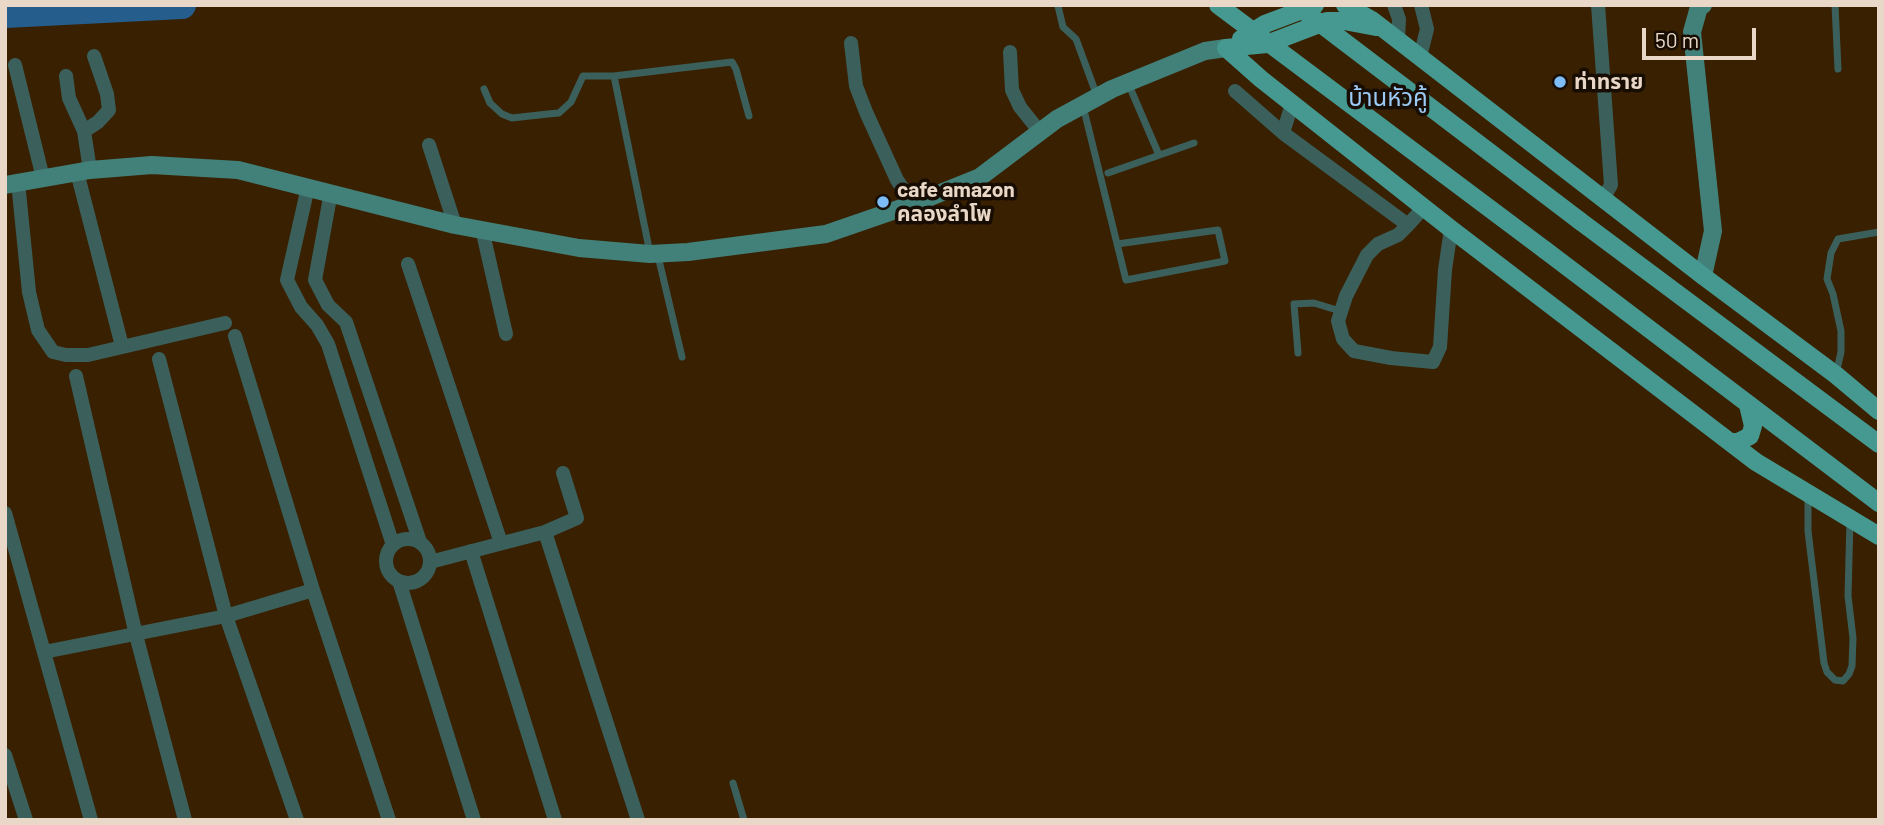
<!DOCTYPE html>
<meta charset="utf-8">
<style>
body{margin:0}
#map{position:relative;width:1884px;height:825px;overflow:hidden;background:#392001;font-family:Barlow,sans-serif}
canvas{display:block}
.frame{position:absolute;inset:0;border:7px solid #e9d8c7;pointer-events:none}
.scale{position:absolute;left:1642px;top:28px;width:114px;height:32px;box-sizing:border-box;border:4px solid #e9d8c7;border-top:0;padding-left:9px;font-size:21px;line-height:24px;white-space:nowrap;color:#e9d8c7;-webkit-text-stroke:5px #180d03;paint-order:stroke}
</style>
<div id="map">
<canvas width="1884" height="825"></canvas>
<div class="frame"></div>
<div class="scale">50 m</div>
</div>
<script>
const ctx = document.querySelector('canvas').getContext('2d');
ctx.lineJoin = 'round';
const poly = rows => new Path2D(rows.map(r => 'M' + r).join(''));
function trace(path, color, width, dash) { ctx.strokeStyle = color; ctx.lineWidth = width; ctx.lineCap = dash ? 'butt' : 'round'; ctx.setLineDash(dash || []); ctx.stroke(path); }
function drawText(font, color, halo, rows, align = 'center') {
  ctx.font = font + ' Barlow,"Noto Sans Thai",sans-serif'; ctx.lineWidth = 7; ctx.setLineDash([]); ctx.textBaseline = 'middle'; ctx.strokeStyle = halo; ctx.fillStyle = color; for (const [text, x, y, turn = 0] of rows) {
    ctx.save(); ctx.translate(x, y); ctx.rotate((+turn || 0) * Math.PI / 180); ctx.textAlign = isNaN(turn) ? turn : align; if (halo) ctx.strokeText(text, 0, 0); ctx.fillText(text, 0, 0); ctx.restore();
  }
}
trace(poly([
 [5,14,182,5]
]), '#255d8c', 28);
trace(poly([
 [1835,5,1838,69],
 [1058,6,1063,27,1076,39,1097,96],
 [1128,83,1159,155],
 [484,89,490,103,502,114,512,118,548,114,559,113,571,102,583,76,614,76],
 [1083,106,1126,280,1225,261,1218,230,1117,244],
 [1108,173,1194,143],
 [650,253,614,76,732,62,736,69,749,116],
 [658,256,682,357],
 [1298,353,1294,304,1314,303,1340,311],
 [1836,374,1841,352,1841,331,1833,294,1827,279,1831,253,1838,239,1879,232],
 [1808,495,1808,531,1824,663,1827,672,1835,680,1843,681,1849,674,1852,666,1853,638,1848,596,1850,520],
 [733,783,744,820]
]), '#3b605c', 7);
trace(poly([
 [1394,5,1399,19,1398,40],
 [1598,5,1611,185,1604,197],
 [851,43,856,86,866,112,897,180,913,204],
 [1010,52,1012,90,1020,107,1040,132],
 [1420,57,1427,29,1421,5],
 [15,65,43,178],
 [66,76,69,98,84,131,90,170],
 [1235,91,1283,133],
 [1292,104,1283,133,1408,225,1424,207],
 [84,131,98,122,109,110,107,94,94,56],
 [429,145,455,225],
 [77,172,122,346],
 [18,182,29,292,38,330,53,352,66,355,88,355,225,323],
 [308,187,287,280,301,307,317,325,328,344,393,545],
 [331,192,315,280,328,305,346,322,420,542],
 [1408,225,1398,235,1378,244,1367,255,1346,296,1338,321,1343,339,1354,351,1391,358,1433,362,1440,347,1445,270,1451,229],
 [482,229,506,334],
 [408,264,501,543],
 [159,359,226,616,297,820],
 [76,376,136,635,185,820],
 [5,513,91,820],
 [545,532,638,820],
 '386 561a22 22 0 1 1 44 0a22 22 0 1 1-44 0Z',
 [471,551,555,820],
 [430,562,545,532,577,518,563,473],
 [399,581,474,820],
 [313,590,389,820],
 [44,652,226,616,313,590,235,336],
 [5,755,26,820]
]), '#3b605c', 14);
trace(poly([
 [1703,5,1699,7,1692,32,1713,231,1703,276],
 [5,185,90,170,152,165,238,170,455,225,579,248,650,254,688,252,826,234,913,204,980,177,1057,119,1112,89,1205,51,1226,48]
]), '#42807a', 18);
trace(poly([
 [1345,5,1372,20,1703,276,1836,375,1879,411],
 [1241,39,1265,24,1315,5],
 [1226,48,1261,79,1451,229,1756,462,1879,536],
 [1226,48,1267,44,1327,21,1344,21,1376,27],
 [1580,221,1879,444],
 [1545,250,1879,503],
 [1730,442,1738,442,1750,436,1753,426,1748,405]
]), '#459991', 18);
trace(poly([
 [1218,5,1545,250],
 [1296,5,1580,221]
]), '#459991', 18);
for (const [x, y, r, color] of [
 [1560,82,7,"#7dbef9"],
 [883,202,7,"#7dbef9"]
]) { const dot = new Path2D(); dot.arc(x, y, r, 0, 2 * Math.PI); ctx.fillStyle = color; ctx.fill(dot); trace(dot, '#180d03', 2.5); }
drawText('bold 21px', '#e9d8c7', '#180d03', [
 ["ท่าทราย",1574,82],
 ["cafe amazon",897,190],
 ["คลองลำโพ",897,214]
], 'left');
drawText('24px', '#9bcaf6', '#180d03', [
 ["บ้านหัวคู้",1388,98]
]);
</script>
